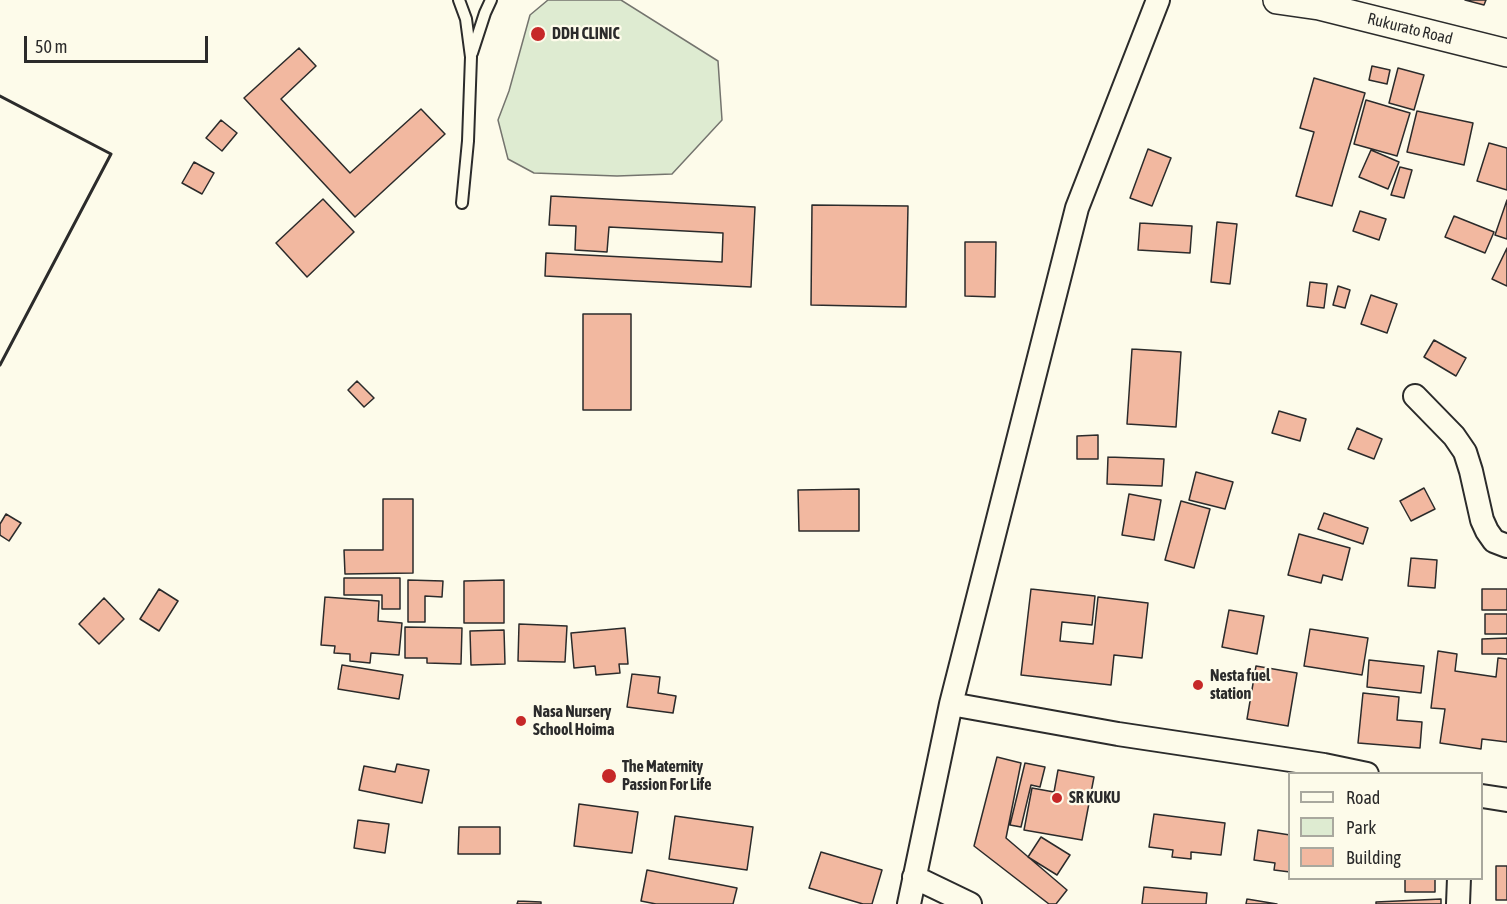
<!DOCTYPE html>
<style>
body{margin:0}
#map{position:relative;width:1507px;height:904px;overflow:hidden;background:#fdfbea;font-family:"Asap Condensed",sans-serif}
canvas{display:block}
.legend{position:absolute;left:1288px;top:772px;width:195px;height:108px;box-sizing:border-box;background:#fdfbea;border:2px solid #a9a89e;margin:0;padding:8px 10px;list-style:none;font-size:18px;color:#2b2b2b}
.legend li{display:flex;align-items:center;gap:12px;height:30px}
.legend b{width:30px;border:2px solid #a9a89e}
.scale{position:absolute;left:24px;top:36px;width:184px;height:27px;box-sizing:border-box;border:3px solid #2b2b2b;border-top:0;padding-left:8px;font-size:18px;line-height:21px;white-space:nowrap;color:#2b2b2b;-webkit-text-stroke:4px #fdfbea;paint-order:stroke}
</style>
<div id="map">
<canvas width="1507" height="904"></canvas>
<ul class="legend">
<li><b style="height:8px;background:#fdfbea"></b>Road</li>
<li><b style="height:16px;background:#deebd1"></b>Park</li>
<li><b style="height:16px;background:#f2b8a0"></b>Building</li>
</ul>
<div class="scale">50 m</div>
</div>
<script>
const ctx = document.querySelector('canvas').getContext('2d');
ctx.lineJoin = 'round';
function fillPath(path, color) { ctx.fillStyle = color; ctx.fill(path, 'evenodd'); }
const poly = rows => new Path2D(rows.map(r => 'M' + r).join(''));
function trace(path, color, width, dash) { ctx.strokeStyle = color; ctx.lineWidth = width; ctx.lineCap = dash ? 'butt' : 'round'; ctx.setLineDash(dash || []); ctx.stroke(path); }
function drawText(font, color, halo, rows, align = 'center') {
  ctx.font = font + ' "Asap Condensed",sans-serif'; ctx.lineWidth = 4.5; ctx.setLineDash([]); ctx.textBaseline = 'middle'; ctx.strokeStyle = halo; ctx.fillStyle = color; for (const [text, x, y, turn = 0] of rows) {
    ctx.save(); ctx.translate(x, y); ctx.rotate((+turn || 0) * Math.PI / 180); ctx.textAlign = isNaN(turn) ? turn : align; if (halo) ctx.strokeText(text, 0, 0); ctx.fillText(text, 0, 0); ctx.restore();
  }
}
const green = poly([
 [548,0,621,0,718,61,722,120,672,174,617,176,534,173,508,159,498,120,509,91,530,15,548,0]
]);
fillPath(green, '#deebd1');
trace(green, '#74746e', 1.5);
const building = poly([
 [1465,0,1486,0,1484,5,1465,0],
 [299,48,316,66,281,99,350,173,421,109,445,134,355,217,244,98,299,48],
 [1372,66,1390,70,1387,84,1369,80,1372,66],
 [1398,68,1424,75,1414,110,1389,103,1398,68],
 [1314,78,1365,93,1332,206,1296,196,1314,132,1300,128,1314,78],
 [1366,100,1410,113,1397,156,1354,144,1366,100],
 [1417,111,1473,123,1464,165,1407,152,1417,111],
 [221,120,237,133,222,151,206,138,221,120],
 [1489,143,1507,148,1507,190,1477,181,1489,143],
 [1148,149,1171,158,1152,206,1130,198,1148,149],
 [1371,150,1399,162,1388,189,1359,177,1371,150],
 [194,162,214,173,202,194,182,183,194,162],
 [1400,167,1412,170,1404,198,1391,195,1400,167],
 [551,196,755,207,751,287,545,276,546,253,722,262,723,233,609,227,607,252,575,250,576,226,549,225,551,196],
 [323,199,354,232,307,277,276,243,323,199],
 [1507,200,1507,239,1495,235,1507,200],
 [812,205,908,206,906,307,811,305,812,205],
 [1360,211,1386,219,1379,240,1353,231,1360,211],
 [1454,216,1494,232,1485,253,1445,237,1454,216],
 [1217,222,1237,224,1230,284,1211,282,1217,222],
 [1140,223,1192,226,1190,253,1138,250,1140,223],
 [965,242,996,242,995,297,965,296,965,242],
 [1507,248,1507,286,1492,279,1507,248],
 [1310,282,1327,284,1324,308,1307,306,1310,282],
 [1338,286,1350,290,1345,308,1333,305,1338,286],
 [1371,295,1397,304,1387,333,1361,324,1371,295],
 [583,314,631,314,631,410,583,410,583,314],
 [1434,340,1466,358,1456,376,1424,357,1434,340],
 [1132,349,1181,352,1176,427,1127,424,1132,349],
 [357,381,374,398,364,407,348,390,357,381],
 [1279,411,1306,419,1300,441,1272,433,1279,411],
 [1357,428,1382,439,1374,459,1348,449,1357,428],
 [1098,435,1098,459,1077,459,1077,436,1098,435],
 [1108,457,1164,459,1162,486,1107,484,1108,457],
 [1196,472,1233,482,1225,509,1189,500,1196,472],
 [1424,488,1435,509,1411,521,1400,501,1424,488],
 [859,489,859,531,799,531,798,490,859,489],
 [1129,494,1161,500,1154,540,1122,535,1129,494],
 [383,499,413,499,413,573,345,574,344,550,383,550,383,499],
 [1181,501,1210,509,1194,568,1165,560,1181,501],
 [1324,513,1368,528,1363,544,1318,529,1324,513],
 [6,514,21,523,9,541,0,535,0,524,6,514],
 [1299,534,1350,548,1342,580,1323,575,1321,583,1288,575,1299,534],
 [1411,558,1437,560,1435,588,1408,586,1411,558],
 [344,578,400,578,400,609,382,609,382,595,344,595,344,578],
 [408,580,443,581,442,597,425,596,425,622,408,622,408,580],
 [504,580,504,623,464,623,464,581,504,580],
 [159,589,178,601,159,631,140,619,159,589],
 [1031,589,1095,596,1092,625,1062,622,1060,641,1093,644,1098,597,1148,603,1142,658,1114,655,1111,685,1021,675,1031,589],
 [1482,589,1507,589,1507,610,1482,610,1482,589],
 [325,597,379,601,378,621,402,623,399,655,371,653,370,663,350,661,350,654,334,653,335,646,321,645,325,597],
 [104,598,124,619,99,644,79,624,104,598],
 [1229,610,1264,616,1257,654,1222,647,1229,610],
 [1485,614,1507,614,1507,634,1485,634,1485,614],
 [519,624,567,626,565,662,518,661,519,624],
 [405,627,462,628,461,664,427,663,427,658,405,658,405,627],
 [625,628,628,664,619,664,620,673,596,675,595,666,574,668,571,633,625,628],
 [1310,629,1368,638,1362,675,1304,666,1310,629],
 [504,630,505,664,471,665,470,631,504,630],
 [1507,638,1507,654,1482,654,1482,639,1507,638],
 [1438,651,1457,654,1455,671,1496,677,1498,658,1507,659,1507,742,1482,739,1481,749,1440,743,1445,709,1431,708,1438,651],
 [1369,660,1424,666,1421,693,1367,687,1369,660],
 [342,665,403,675,399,699,338,689,342,665],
 [1256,666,1297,673,1288,726,1247,719,1256,666],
 [632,674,660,677,658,693,676,696,673,713,627,707,632,674],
 [1363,693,1399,697,1397,720,1422,722,1420,748,1358,743,1363,693],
 [997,757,1021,763,1006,838,1067,890,1056,904,1049,904,974,846,997,757],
 [1025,763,1045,767,1040,787,1031,785,1021,827,1010,825,1025,763],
 [397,764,429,770,422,803,359,790,364,766,395,772,397,764],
 [1058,770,1094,777,1082,840,1024,830,1032,788,1054,792,1058,770],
 [579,804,638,812,632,853,574,846,579,804],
 [1154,814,1225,823,1221,855,1191,852,1191,859,1172,857,1173,850,1149,847,1154,814],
 [675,816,753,827,747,870,669,859,675,816],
 [358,820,389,824,385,853,354,848,358,820],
 [459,827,500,827,500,854,458,854,459,827],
 [1258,830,1290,835,1290,872,1274,870,1275,863,1254,860,1258,830],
 [1041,837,1070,855,1057,875,1028,857,1041,837],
 [821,852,882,870,872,904,863,904,809,888,821,852],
 [1496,866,1507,866,1507,900,1496,900,1496,866],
 [647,870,737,888,733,904,656,904,641,901,647,870],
 [1405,878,1435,878,1435,892,1405,892,1405,878],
 [1144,887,1207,893,1206,904,1142,904,1144,887],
 [1247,899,1277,904,1246,904,1247,899],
 [1441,899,1441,904,1376,904,1376,902,1441,899],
 [518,901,541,902,541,904,517,904,518,901]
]);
fillPath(building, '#f2b8a0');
trace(building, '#2b2b2b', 1.5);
const service = poly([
 [459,0,466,19,471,57,468,141,462,203],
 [472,53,485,13,491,0]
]);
const minor = poly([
 [1415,396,1454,436,1465,452,1471,471,1482,520,1487,531,1494,541,1507,546],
 [951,704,1118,734,1324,765,1367,774],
 [1482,796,1507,800],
 [914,877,970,904],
 [909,904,951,704,1077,208,1158,0],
 [1458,904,1459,878]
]);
const tertiary = poly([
 [1277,0,1319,6,1507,53]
]);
trace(service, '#2b2b2b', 14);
trace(minor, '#2b2b2b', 26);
trace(tertiary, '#2b2b2b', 30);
trace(service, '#fdfbea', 10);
trace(minor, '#fdfbea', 22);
trace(tertiary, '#fdfbea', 27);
trace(poly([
 [0,96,111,154,0,365]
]), '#2b2b2b', 3);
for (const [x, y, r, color] of [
 [538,34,8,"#c62828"],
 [1198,685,6,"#c62828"],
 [521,721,6,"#c62828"],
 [609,776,8,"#c62828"],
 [1057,798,6,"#c62828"]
]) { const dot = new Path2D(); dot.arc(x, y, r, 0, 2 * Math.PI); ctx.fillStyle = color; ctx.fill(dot); trace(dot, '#fdfbea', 2); }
drawText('16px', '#2b2b2b', '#fdfbea', [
 ["Rukurato Road",1410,29,14]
]);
drawText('bold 16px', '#2b2b2b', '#fdfbea', [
 ["DDH CLINIC",552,34],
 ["Nesta fuel",1210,676],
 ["station",1210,694],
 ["Nasa Nursery",533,712],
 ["School Hoima",533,730],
 ["The Maternity",622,767],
 ["Passion For Life",622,785],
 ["SR KUKU",1069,798]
], 'left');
</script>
